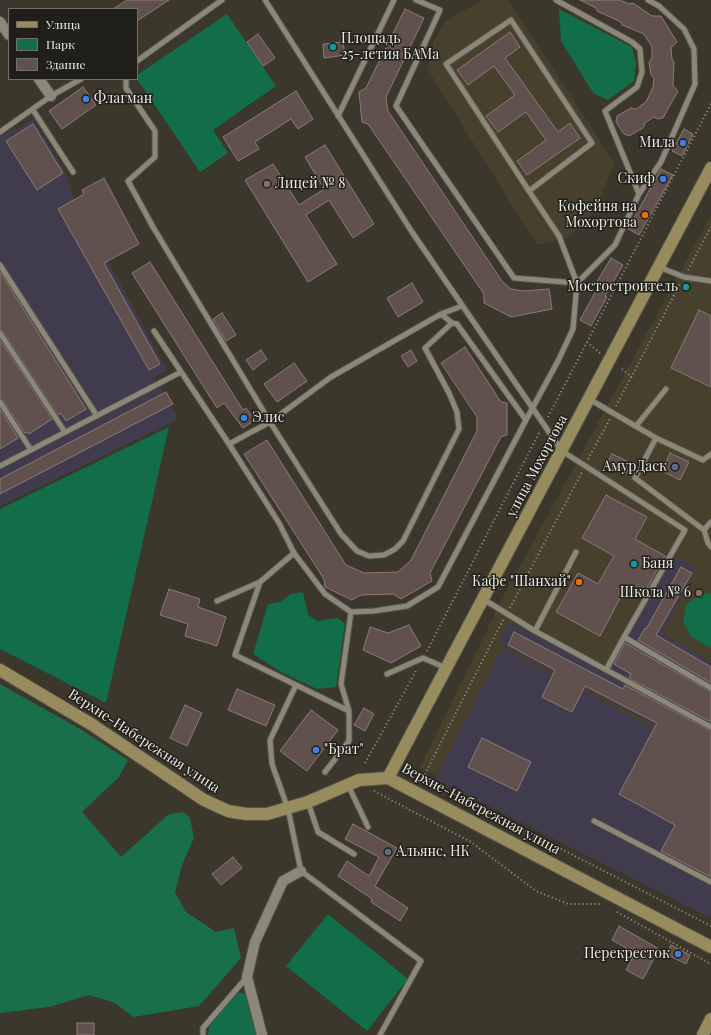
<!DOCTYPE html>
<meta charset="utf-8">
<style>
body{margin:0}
#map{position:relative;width:711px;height:1035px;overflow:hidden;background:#3b372a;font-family:"Playfair Display",serif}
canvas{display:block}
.legend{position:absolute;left:8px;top:8px;width:130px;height:72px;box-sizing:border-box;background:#201f19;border:1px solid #727069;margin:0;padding:5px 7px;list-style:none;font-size:12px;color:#ece9e1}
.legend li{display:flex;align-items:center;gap:8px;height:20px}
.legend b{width:20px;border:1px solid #727069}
</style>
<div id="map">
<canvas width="711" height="1035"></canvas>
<ul class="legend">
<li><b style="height:5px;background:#988b5e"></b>Улица</li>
<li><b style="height:11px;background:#116e49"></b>Парк</li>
<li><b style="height:11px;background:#60504e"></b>Здание</li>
</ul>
</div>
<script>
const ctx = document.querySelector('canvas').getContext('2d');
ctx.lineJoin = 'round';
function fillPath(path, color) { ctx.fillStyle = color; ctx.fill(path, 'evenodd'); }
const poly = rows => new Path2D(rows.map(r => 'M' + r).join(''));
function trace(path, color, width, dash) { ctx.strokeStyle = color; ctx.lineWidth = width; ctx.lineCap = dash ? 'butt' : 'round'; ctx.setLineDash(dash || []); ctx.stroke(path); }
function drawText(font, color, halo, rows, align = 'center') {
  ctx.font = font + ' "Playfair Display",serif'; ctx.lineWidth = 3; ctx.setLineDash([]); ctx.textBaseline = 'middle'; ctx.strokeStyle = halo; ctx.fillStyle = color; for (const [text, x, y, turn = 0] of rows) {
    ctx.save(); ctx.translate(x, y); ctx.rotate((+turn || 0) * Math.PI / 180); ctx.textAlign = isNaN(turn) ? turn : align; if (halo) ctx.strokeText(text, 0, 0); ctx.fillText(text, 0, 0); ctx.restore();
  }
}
fillPath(poly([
 [482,0,508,0,614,162,596,211,567,238,537,245,428,70,429,51,444,22],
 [711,215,711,915,709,918,420,767,501,601]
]), '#46402c');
fillPath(poly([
 [33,119,66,173,73,196,167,370,154,377,178,419,0,506,0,137,15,127,17,130],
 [675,556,696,567,663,633,711,661,711,754,499,644,509,621,606,673],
 [502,649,711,758,711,918,435,779]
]), '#413c4d');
fillPath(poly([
 [559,9,632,47,636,63,634,81,608,100,593,93,561,41],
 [227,14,276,86,213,130,228,153,200,172,137,79,137,75],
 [169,427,106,703,0,649,0,509],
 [303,592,308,615,317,621,338,618,345,624,336,687,317,689,281,672,253,654,268,604,280,602,291,594],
 [711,593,711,648,691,637,683,622,686,605,698,595],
 [328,914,408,979,367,1031,286,966],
 [237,992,246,994,249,1010,256,1035,208,1035,209,1027]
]), '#116e49');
fillPath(poly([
 [0,684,80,729,128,760,119,777,82,812,121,857,169,814,183,812,190,818,194,838,182,865,175,892,186,912,216,932,234,928,241,958,199,1006,133,1017,115,1003,89,995,49,1007,0,1013]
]), '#1a6f4b');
const building = poly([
 [127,0,169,0,137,21,137,9,113,9,127,0],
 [580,0,620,0,629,4,633,3,652,16,661,16,677,42,671,48,672,59,674,62,673,86,678,91,663,118,658,119,654,117,645,123,643,128,629,136,624,134,616,122,617,116,631,108,636,109,646,102,653,87,654,78,651,75,649,62,652,58,652,47,644,34,622,25,621,22,597,11,596,8,580,0],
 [405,9,424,18,386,97,388,111,502,281,511,289,523,291,549,289,552,309,511,317,484,303,484,294,368,124,362,122,359,92,366,88,405,9],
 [510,32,520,47,505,58,558,132,570,123,580,138,527,175,517,161,546,140,526,112,498,132,486,116,515,95,494,66,468,85,457,70,510,32],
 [258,34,275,58,263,66,247,42,258,34],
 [343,42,345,55,324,58,323,44,343,42],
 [83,87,96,105,62,129,49,111,83,87],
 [296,91,313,119,298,129,291,119,255,142,259,149,238,161,223,137,296,91],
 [33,124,63,173,37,190,6,141,33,124],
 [684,129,693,134,682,156,672,151,684,129],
 [325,145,374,224,353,238,329,200,306,215,337,264,308,282,245,180,273,164,299,205,324,189,305,157,325,145],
 [661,169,673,175,639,235,628,229,661,169],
 [104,178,139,244,104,263,160,364,149,370,58,209,84,194,82,190,104,178],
 [611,258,623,265,605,296,607,297,591,326,580,320,598,287,595,285,611,258],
 [150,262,243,410,246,408,255,420,243,428,224,403,217,408,132,273,150,262],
 [0,272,86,409,66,421,61,413,58,415,3,331,0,329,0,272],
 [412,283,423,302,398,317,387,298,412,283],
 [699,310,711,316,711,387,671,368,699,310],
 [222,313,236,335,226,341,213,319,222,313],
 [0,340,52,419,29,434,28,432,25,433,3,400,0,398,0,340],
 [465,347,501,402,507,403,507,435,501,437,430,573,432,581,401,599,393,594,361,595,352,600,325,587,324,579,244,454,267,440,346,565,364,573,398,572,411,560,477,431,477,417,441,363,465,347],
 [261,350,267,359,253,370,246,360,261,350],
 [411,350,417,361,408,367,401,356,411,350],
 [294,363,307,381,277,402,264,384,294,363],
 [166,392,173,404,0,494,0,479,166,392],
 [0,409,18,438,0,449,0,409],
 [670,453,689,462,680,480,662,471,670,453],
 [612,454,631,463,626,474,606,464,612,454],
 [606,495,647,517,635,539,665,556,641,598,625,589,600,636,556,612,578,573,598,584,614,556,582,538,606,495],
 [681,567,692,573,656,635,711,667,711,683,638,640,645,628,646,629,681,567],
 [169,589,200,599,198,607,226,617,217,646,185,636,188,624,160,615,169,589],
 [409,625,421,646,391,663,363,650,370,627,388,633,409,625],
 [514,632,623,689,625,685,711,731,711,877,661,851,675,825,619,794,657,723,585,686,572,712,542,697,555,670,508,645,514,632],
 [625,643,711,692,711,722,629,678,631,674,614,664,625,643],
 [237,689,275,705,266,726,228,710,237,689],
 [185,705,202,713,187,746,170,738,185,705],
 [364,708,374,714,365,731,354,725,364,708],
 [311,710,338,730,307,771,280,751,311,710],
 [482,738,531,762,517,791,468,767,482,738],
 [353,824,397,848,375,886,408,908,400,921,371,902,372,899,338,876,347,861,369,876,379,857,345,839,353,824],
 [233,857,242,868,221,885,212,874,233,857],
 [619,926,659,949,643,979,626,970,635,953,612,940,619,926],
 [671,945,690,955,686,964,666,954,671,945],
 [77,1023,94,1023,94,1035,77,1035,77,1023]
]);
fillPath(building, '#60504e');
trace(building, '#8c7a78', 1);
const lane = poly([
 [265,0,412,232,562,451,685,530,624,637],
 [416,0,440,10,396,106,514,278,577,283,559,236,529,191,446,64,511,20,592,143,529,191],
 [556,0,632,42,640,49,642,72,637,87,605,111,639,194],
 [137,61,222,0],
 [126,79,126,88,155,131,155,157,128,181,153,227,270,422,341,534,357,551,369,556,384,555,395,549,403,541,459,429,457,412,449,393,425,348,452,323],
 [33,110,73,172],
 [338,116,394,0],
 [0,132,51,96,81,79],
 [0,265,97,416],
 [659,267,684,277,711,281],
 [441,314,462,306],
 [154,331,229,444,279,523,294,553,325,594,351,612,341,684,349,711,349,741,325,772],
 [0,333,65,432],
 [589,399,656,438,635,478,704,530,711,522],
 [0,402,31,450],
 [636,426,666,389],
 [656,438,703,460,711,454],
 [229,444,270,422,331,377,441,314,452,323,457,324,526,420,558,361,573,329,577,283,615,245,639,194,661,162,695,84,694,49,684,29,659,6,648,0],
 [0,466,181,372],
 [704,530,708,543,711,547],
 [260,582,235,655,349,711],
 [483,599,535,631,576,552],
 [217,601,260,582,294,553],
 [351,612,374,611,407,606,438,587,526,420],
 [535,631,711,727],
 [606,670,624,637,711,688],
 [387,674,423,658,446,668],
 [296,685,270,740,272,764,288,809,301,871,421,961,380,1035],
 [348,785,368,827],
 [308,802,318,832,354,854],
 [594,821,711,882],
 [203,1035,203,1028,247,977]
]);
const street = poly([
 [0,22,9,35],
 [39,79,51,96],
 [262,1035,247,977,255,942,283,881,301,871]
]);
const secondary = poly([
 [0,670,91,724,204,800,228,811,246,814,267,814,308,802,359,780,388,778,711,947],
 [388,778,711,168],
 [703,1035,711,1019]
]);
trace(lane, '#575348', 7);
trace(street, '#575348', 12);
trace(secondary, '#575348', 14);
trace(poly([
 [688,270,711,227],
 [587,342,600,353],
 [622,369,632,377],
 [616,406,680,284],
 [548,417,711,104],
 [588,459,610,419],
 [510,608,582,472],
 [503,620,423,778,711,926],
 [427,651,539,433],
 [365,763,417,669],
 [374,791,471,842,536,891,568,904,602,904],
 [617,912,711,964]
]), '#9c998f', 2, [1, 3]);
trace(lane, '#8c8879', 5);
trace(street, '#8c8879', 10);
trace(secondary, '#988b5e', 12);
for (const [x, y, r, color] of [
 [333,47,4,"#0f9aa8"],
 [86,99,4,"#3f7fe0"],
 [683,143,4,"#3f7fe0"],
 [663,179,4,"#3f7fe0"],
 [267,184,4,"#8d6e63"],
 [645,215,4,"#e8710a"],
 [686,287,4,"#0f9aa8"],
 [244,418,4,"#3f7fe0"],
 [675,467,4,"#5c6f8a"],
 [634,564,4,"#0f9aa8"],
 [579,582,4,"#e8710a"],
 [699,593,4,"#8d6e63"],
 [316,750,4,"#3f7fe0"],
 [388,852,4,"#5c6f8a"],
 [678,954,4,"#3f7fe0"]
]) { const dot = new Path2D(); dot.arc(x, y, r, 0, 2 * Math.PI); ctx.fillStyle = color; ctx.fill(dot); trace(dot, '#201f19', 1.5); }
drawText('14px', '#ece9e1', '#201f19', [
 ["Площадь",341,39,"left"],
 ["25-летия БАМа",341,55,"left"],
 ["Флагман",94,99,"left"],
 ["Мила",675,143],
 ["Скиф",655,179],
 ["Лицей № 8",275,184,"left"],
 ["Кофейня на",637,207],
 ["Мохортова",637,223],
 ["Мостостроитель",678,287],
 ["Элис",252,418,"left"],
 ["АмурДаск",667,467],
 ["Баня",642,564,"left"],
 ["Кафе \"Шанхай\"",571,582],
 ["Школа № 6",691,593],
 ["\"Брат\"",324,750,"left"],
 ["Альянс, НК",396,852,"left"],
 ["Перекресток",670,954]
], 'right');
drawText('14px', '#ece9e1', '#201f19', [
 ["улица Мохортова",537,466,-62],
 ["Верхне-Набережная улица",144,741,33],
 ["Верхне-Набережная улица",481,809,28]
]);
</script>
